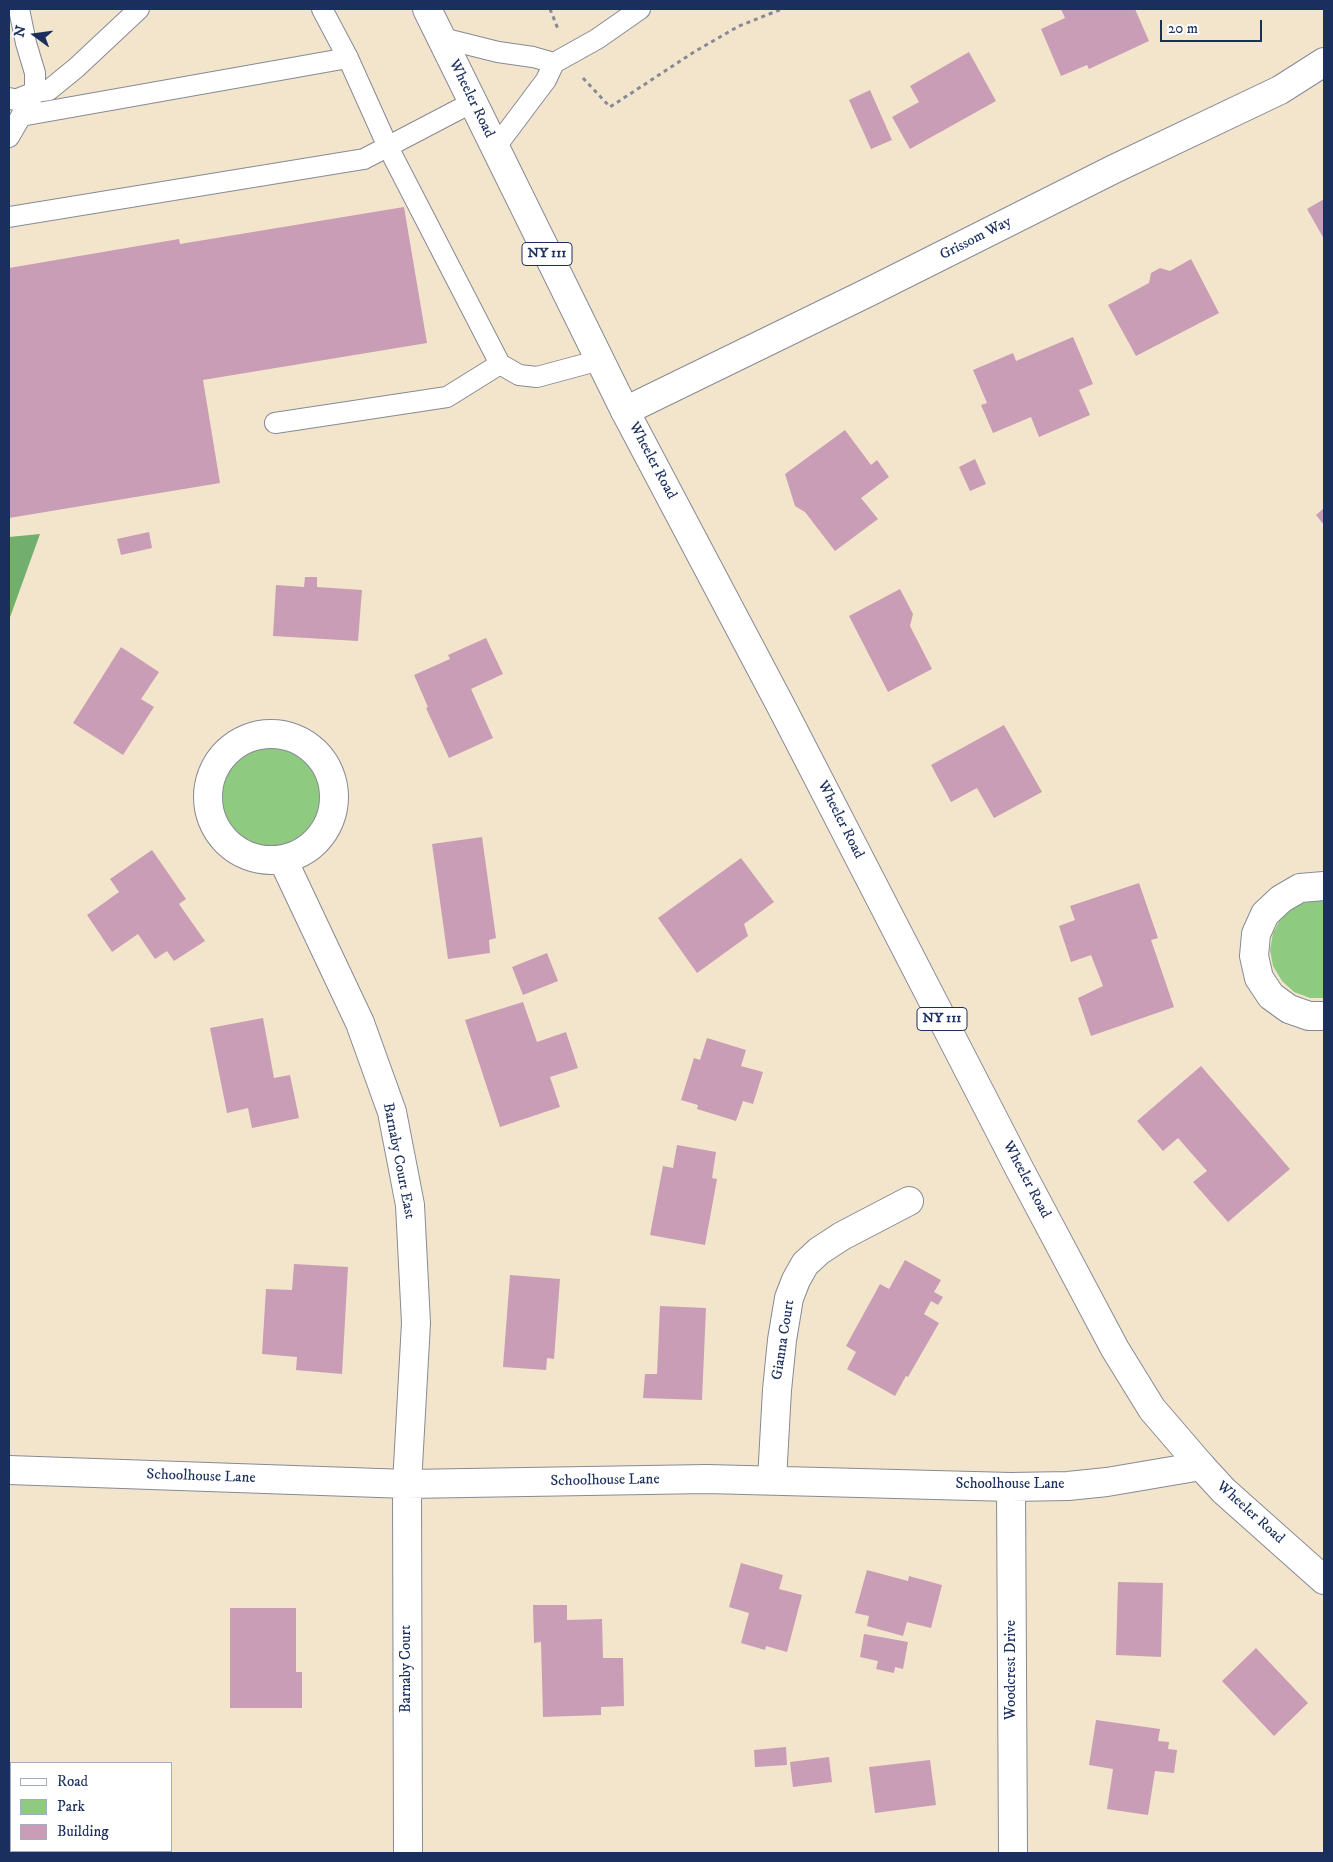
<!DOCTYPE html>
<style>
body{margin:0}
#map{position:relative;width:1333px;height:1862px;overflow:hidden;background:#f3e5cc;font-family:"IM FELL DW Pica",serif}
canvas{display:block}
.frame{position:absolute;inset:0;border:10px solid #1b2f5e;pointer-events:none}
.legend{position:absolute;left:10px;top:1762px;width:162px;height:90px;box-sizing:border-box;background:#fff;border:1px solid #a4acbf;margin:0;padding:6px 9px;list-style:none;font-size:15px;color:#1b2f5e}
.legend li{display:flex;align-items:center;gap:10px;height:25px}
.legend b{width:25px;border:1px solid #a4acbf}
.north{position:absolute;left:10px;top:10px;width:50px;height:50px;-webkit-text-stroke:4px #fff;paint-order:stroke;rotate:284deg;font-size:14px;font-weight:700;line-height:20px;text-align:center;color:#1b2f5e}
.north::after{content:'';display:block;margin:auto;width:18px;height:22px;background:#1b2f5e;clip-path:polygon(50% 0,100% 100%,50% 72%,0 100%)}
.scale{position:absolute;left:1160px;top:20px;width:102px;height:22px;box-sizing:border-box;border:2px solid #1b2f5e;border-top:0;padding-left:6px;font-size:15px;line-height:18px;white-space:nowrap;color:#1b2f5e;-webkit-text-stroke:4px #fff;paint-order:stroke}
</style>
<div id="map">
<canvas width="1333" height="1862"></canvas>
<div class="frame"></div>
<ul class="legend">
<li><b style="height:6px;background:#fff"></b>Road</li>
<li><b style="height:14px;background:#8ecb80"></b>Park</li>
<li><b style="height:14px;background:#c99db5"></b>Building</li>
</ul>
<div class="north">N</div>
<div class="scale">20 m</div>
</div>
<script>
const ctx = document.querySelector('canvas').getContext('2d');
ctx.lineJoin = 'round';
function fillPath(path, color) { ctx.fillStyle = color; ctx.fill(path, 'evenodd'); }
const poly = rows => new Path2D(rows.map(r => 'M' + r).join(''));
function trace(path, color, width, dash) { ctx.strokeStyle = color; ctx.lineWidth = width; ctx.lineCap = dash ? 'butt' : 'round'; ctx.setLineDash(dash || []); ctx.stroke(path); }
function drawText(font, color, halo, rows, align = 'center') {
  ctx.font = font + ' "IM FELL DW Pica",serif'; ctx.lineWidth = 4; ctx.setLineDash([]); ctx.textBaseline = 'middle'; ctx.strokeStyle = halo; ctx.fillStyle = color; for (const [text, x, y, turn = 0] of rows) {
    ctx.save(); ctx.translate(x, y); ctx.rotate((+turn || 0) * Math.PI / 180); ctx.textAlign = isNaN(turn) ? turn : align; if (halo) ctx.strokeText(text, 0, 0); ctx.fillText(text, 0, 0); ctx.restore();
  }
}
fillPath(poly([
 '221 797a51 51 0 1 1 102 0a51 51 0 1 1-102 0Z',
 [1324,900,1324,998,1310,998,1294,992,1282,981,1273,966,1270,950,1273,933,1281,918,1294,907,1309,901]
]), '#8ecb80');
fillPath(poly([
 [40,534,9,620,9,537]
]), '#72af6e');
fillPath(poly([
 [1061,9,1135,9,1149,41,1089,69,1087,65,1061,76,1041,29,1065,18],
 [969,52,996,101,910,149,892,117,919,102,910,86],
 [870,90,892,140,871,149,849,100],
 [1324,199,1324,239,1307,209],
 [404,207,427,343,203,380,220,483,9,518,9,268,179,239,180,244],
 [1191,259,1219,313,1136,356,1108,305,1149,283,1151,273,1160,268,1170,271],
 [1073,337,1093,384,1079,390,1090,415,1039,437,1031,417,993,433,981,405,987,403,973,370,1013,353,1016,361],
 [845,430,871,465,877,460,889,477,861,498,878,519,835,551,805,512,795,506,785,474],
 [975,459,986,484,970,491,959,467],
 [1324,508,1324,525,1316,515],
 [149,532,152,548,121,555,117,539],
 [305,577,317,577,317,587,362,590,358,641,273,636,276,585,304,587],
 [900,589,913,614,910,626,932,669,888,692,849,616],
 [486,638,503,674,471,689,493,738,449,758,426,708,428,707,414,675,450,659,448,655],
 [121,647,159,672,141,699,154,707,123,755,73,723],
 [1004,725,1042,792,994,818,977,788,951,802,931,765],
 [482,837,496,938,489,940,490,953,448,959,432,844],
 [152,850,186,899,179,904,205,941,174,961,167,951,155,959,138,934,112,952,87,915,119,892,110,879],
 [741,858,774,902,744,924,748,936,697,973,658,918],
 [1139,883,1158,938,1151,940,1174,1007,1091,1036,1078,998,1103,986,1091,955,1071,962,1059,926,1075,920,1070,906],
 [547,953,558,981,523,995,512,967],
 [523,1002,537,1042,566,1032,578,1068,550,1077,560,1107,500,1127,465,1020],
 [263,1018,274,1078,290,1075,299,1118,252,1128,248,1108,227,1113,210,1028],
 [707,1038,746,1050,741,1066,763,1072,753,1104,743,1101,736,1121,697,1109,698,1105,681,1100,694,1058,700,1060],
 [1201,1066,1290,1169,1228,1222,1193,1182,1207,1171,1178,1138,1163,1151,1137,1121],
 [677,1145,716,1152,712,1178,717,1179,705,1245,650,1235,663,1166,673,1168],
 [905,1260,941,1280,934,1292,943,1297,938,1305,931,1301,924,1314,939,1323,908,1377,906,1376,895,1396,847,1369,856,1352,846,1346,880,1284,889,1289],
 [294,1264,348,1267,342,1374,296,1370,297,1357,262,1354,266,1289,292,1290],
 [510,1275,560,1279,554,1359,547,1358,546,1370,503,1367],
 [660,1306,706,1308,702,1400,643,1398,645,1374,657,1374],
 [741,1563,783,1575,779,1589,802,1595,787,1652,766,1646,765,1650,741,1643,749,1613,729,1607],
 [867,1570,908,1581,909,1576,942,1585,931,1628,907,1622,903,1636,867,1626,869,1616,855,1613],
 [1118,1582,1163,1583,1161,1657,1116,1655],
 [533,1605,567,1605,567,1620,602,1619,603,1658,623,1658,624,1706,601,1707,601,1715,543,1717,541,1642,534,1643],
 [230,1608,296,1608,296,1672,302,1672,302,1708,230,1708],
 [864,1634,908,1642,903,1669,895,1667,894,1673,876,1669,878,1661,860,1657],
 [1256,1648,1308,1703,1274,1736,1222,1681],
 [1096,1720,1160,1729,1158,1741,1169,1742,1168,1749,1177,1750,1174,1773,1155,1771,1148,1815,1107,1809,1113,1769,1089,1765],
 [786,1747,787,1765,755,1767,754,1750],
 [829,1757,832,1782,793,1787,790,1762],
 [930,1760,936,1805,875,1813,869,1767]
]), '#c99db5');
const lane = poly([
 [322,9,348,58,388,147,500,364,519,375,537,377,600,360],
 [442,38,498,52,533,57,554,63],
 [9,98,15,100,35,92,35,73,26,43,19,9],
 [21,116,348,58],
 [9,137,35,92,49,90,76,68,139,9],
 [495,148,546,80,554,63,597,39,640,9],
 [9,217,364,159,473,102],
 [275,423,447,397,500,364]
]);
const street = poly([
 [625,411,869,292,1114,169,1280,90,1324,62],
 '208 797a63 63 0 1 1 126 0a63 63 0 1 1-126 0Z',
 [283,860,360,1023,392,1112,410,1205,416,1323,407,1484,408,1853],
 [1324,886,1300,888,1281,899,1265,914,1256,934,1254,956,1259,978,1271,996,1289,1009,1309,1016,1324,1016],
 [9,1470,407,1484,707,1479,1011,1487,1068,1486,1107,1482,1201,1466],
 [772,1480,777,1390,782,1340,789,1298,796,1280,805,1264,819,1251,842,1236,909,1201],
 [1011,1487,1013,1853]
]);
const primary = poly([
 [427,9,625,411,783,710,1020,1170,1115,1349,1152,1409,1201,1466,1224,1491,1324,1580]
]);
trace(lane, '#878a95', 22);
trace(street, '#878a95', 30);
trace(primary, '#878a95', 30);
trace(poly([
 [550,9,558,29],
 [583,78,610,107,694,52,739,26,782,9]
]), '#878a95', 3, [4, 4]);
trace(lane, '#fff', 20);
trace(street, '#fff', 28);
trace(primary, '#fff', 28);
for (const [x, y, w] of [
 [547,254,50],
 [942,1019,50]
]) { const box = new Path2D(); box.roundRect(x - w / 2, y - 11.5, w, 23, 4); ctx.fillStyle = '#fff'; ctx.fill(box); trace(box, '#1b2f5e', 1); }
drawText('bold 14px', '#1b2f5e', null, [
 ["NY 111",547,254],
 ["NY 111",942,1019]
]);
drawText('15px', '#1b2f5e', '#fff', [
 ["Wheeler Road",471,99,64],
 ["Grissom Way",976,239,-27],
 ["Wheeler Road",652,461,62],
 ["Wheeler Road",840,820,63],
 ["Barnaby Court East",398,1161,79],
 ["Wheeler Road",1026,1180,62],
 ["Gianna Court",784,1340,-81],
 ["Schoolhouse Lane",201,1477,2],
 ["Schoolhouse Lane",605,1481,-1],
 ["Schoolhouse Lane",1010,1485],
 ["Wheeler Road",1250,1513,42],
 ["Barnaby Court",407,1669,-90],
 ["Woodcrest Drive",1012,1670,-90]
]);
</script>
